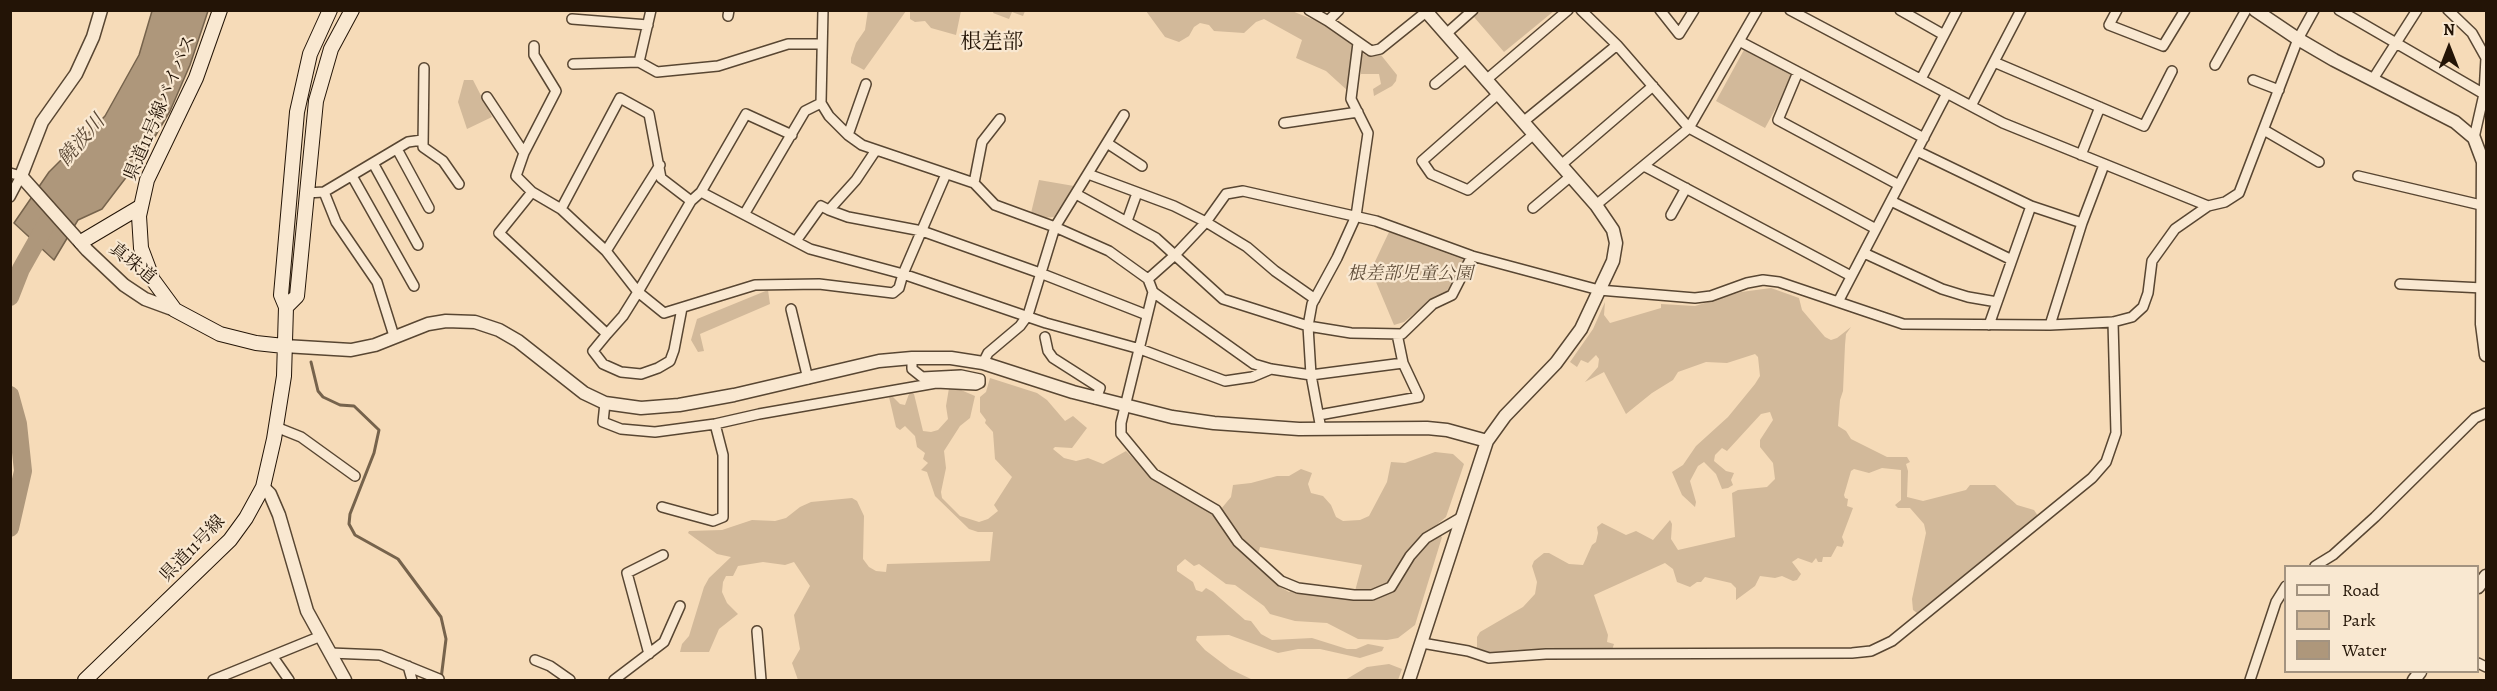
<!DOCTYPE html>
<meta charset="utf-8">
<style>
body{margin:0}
#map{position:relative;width:2497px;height:691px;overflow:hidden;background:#f6dbb8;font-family:Alegreya,serif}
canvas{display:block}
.frame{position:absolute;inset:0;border:12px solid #231406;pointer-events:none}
.legend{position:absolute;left:2284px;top:565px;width:195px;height:108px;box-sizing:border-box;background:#f9e8d1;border:2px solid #a39380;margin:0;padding:8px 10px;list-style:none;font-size:18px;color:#231406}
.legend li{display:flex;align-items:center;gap:12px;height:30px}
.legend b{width:30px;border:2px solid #a39380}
.north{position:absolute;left:2419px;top:18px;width:60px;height:60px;-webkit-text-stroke:4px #f9e8d1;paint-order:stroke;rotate:0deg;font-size:16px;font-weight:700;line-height:24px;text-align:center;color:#231406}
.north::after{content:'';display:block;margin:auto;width:21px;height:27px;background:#231406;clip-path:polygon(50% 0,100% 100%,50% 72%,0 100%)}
</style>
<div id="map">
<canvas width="2497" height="691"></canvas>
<div class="frame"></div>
<ul class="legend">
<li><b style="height:8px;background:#f9e8d1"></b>Road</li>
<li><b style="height:16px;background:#d2b99a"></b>Park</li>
<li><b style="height:16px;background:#ae977b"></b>Water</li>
</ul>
<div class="north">N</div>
</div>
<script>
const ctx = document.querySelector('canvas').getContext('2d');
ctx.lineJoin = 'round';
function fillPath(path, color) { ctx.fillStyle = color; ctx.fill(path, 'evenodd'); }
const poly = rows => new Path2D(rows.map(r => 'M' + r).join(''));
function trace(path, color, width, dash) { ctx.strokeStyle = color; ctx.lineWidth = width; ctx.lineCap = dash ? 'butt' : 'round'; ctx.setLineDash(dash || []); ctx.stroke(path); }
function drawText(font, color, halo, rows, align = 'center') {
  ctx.font = font + ' Alegreya,"Noto Serif JP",serif'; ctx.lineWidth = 4.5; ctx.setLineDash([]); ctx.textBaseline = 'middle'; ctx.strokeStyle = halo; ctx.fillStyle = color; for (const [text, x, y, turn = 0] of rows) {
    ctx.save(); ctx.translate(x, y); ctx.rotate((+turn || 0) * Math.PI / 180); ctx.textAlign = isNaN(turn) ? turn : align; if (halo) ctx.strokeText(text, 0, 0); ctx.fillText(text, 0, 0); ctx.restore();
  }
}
fillPath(poly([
 [868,10,906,11,961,11,956,35,931,28,925,21,915,22,910,19,910,12,906,11,864,70,851,63,851,58,856,43,865,30],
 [1482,10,1554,10,1554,11,1504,52,1474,17],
 [994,11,994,10,1025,11,1023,16,1012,12,1009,19,993,13],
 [1146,11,1292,11,1324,24,1349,40,1353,46,1348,91,1326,71,1296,58,1302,40,1264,19,1256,22,1244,33,1214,31,1209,25,1200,23,1194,27,1189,36,1179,42,1165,37],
 [1745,48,1794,75,1765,128,1716,101],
 [1361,52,1367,56,1381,55,1397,75,1396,81,1392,86,1374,96,1373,89,1381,84,1379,74,1361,74],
 [464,80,473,80,492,117,467,129,458,102],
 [1039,180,1074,186,1054,217,1043,218,1031,213],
 [1389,232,1462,259,1464,261,1446,293,1427,303,1404,322,1394,325,1371,270],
 [1771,288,1799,298,1802,310,1825,337,1831,340,1837,338,1851,327,1846,334,1845,345,1843,391,1840,400,1838,426,1846,431,1851,439,1887,457,1907,457,1910,462,1906,464,1908,471,1907,497,1923,501,1966,490,1970,485,1995,485,2017,505,2034,510,2038,516,1917,613,1913,610,1912,599,1926,533,1924,524,1910,508,1898,508,1895,505,1901,500,1901,470,1882,468,1869,473,1854,469,1851,471,1844,495,1845,498,1848,499,1847,506,1853,508,1842,537,1844,542,1842,547,1837,546,1831,557,1823,557,1822,562,1818,562,1816,558,1812,563,1798,558,1792,562,1801,574,1797,580,1793,581,1782,576,1775,578,1760,576,1755,586,1736,600,1736,588,1731,583,1705,577,1701,582,1697,582,1690,587,1677,582,1673,569,1665,563,1594,595,1608,635,1607,642,1614,644,1612,650,1491,654,1477,650,1477,637,1480,632,1523,607,1535,594,1537,582,1532,566,1534,561,1544,553,1549,553,1569,564,1583,565,1592,545,1596,542,1598,533,1597,527,1602,523,1626,535,1636,531,1653,540,1670,520,1672,524,1671,539,1678,550,1735,537,1732,493,1738,490,1767,487,1775,479,1773,463,1760,447,1760,440,1773,420,1770,412,1761,414,1727,451,1722,448,1715,455,1714,461,1726,471,1734,473,1731,480,1733,485,1728,488,1722,489,1716,474,1704,462,1698,466,1690,481,1696,502,1695,507,1682,495,1672,472,1683,465,1696,446,1728,417,1755,384,1760,376,1758,357,1755,354,1727,363,1706,362,1678,372,1673,380,1652,393,1626,414,1604,372,1585,382,1598,367,1599,359,1596,355,1588,363,1581,360,1577,367,1570,362,1593,329,1605,302,1604,315,1610,323,1661,308,1661,304,1695,306,1741,292],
 [768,290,770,304,700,334,704,351,698,352,691,340,697,319],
 [990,378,1037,393,1047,400,1065,421,1073,416,1087,428,1072,448,1055,447,1053,449,1064,458,1076,461,1088,458,1103,464,1126,451,1159,484,1214,514,1239,550,1280,587,1289,592,1291,590,1359,601,1375,600,1394,591,1410,560,1388,583,1378,588,1355,591,1362,565,1260,547,1258,554,1240,535,1221,509,1231,497,1233,485,1251,483,1277,476,1289,476,1301,469,1312,473,1308,484,1311,493,1323,496,1331,505,1336,517,1343,521,1360,520,1369,516,1387,482,1391,462,1405,463,1435,452,1453,454,1464,464,1446,517,1428,532,1425,546,1439,535,1442,537,1415,625,1398,638,1387,640,1358,639,1327,623,1295,621,1270,614,1264,606,1235,585,1226,584,1199,564,1194,566,1185,559,1177,566,1177,571,1193,582,1196,590,1202,592,1206,588,1213,592,1245,620,1251,621,1261,634,1272,640,1312,638,1347,649,1356,649,1368,644,1384,647,1382,651,1360,658,1320,649,1298,649,1278,653,1229,635,1197,636,1196,640,1205,650,1230,669,1253,680,798,680,792,663,800,649,794,615,810,586,794,562,785,565,763,562,738,566,733,576,726,576,723,582,722,592,727,603,738,614,719,629,709,652,680,652,682,644,689,636,704,587,709,578,731,557,717,554,688,533,689,531,722,530,752,520,775,521,786,518,800,507,811,502,852,498,857,501,864,516,863,559,869,567,876,571,886,572,887,564,990,561,993,532,978,532,969,529,935,496,927,472,921,470,928,463,923,459,925,453,917,447,915,436,905,426,900,430,896,427,889,397,892,396,900,404,905,405,910,391,914,394,923,431,931,432,938,430,948,419,946,406,949,388,954,387,975,396,970,418,960,426,944,451,946,468,941,492,942,498,960,516,979,522,988,519,998,511,994,505,1012,477,995,459,993,432,985,423,986,420,980,412,980,397,986,392],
 [1389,664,1402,669,1398,680,1345,680,1367,667]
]), '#d2b99a');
const water = poly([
 [152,11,208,11,190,65,170,111,147,150,102,209,78,220,54,260,14,223,49,172,105,116,139,55,152,11]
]);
fillPath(water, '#ae977b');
trace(water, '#76634c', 1.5);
trace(poly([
 [311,362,318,391,323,397,340,405,354,406,379,430,374,453,350,514,349,524,355,535,398,559,441,617,446,639,441,679]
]), '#76634c', 3);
trace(poly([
 [10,297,21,269,47,223],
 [10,395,18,424,23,471,10,528]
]), '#ae977b', 18);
const minor = poly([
 [823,10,821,103,829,116,848,135,862,145,974,183,995,205,1055,227,1109,251,1148,279,1153,292,1121,423,1121,434,1154,474,1216,510,1238,542,1281,581,1298,588,1354,595,1372,595,1391,587,1410,556,1426,538,1462,517],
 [1309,10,1328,21,1371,51,1380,49,1426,12],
 [1581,10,1617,45,1689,128,1876,229],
 [1660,10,1679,34,1694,10],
 [1790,10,2003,123,2208,206],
 [1900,10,1944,35],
 [2117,10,2109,25,2163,46,2185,10],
 [2339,10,2484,94],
 [2448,10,2472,33,2486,58],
 [728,16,729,10],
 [572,19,648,25],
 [1328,21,1339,10],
 [1446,34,1473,10],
 [1739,41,1924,138],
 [639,62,651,10],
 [1994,62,2144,126,2172,71],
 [573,64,639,62,657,72,718,66,788,44,821,44],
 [2215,65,2246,10],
 [424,68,423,147,443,161,459,184],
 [1798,72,1778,120,1899,185],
 [1921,79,1957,10],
 [2373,79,2417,10],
 [1486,80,1568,10],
 [2253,80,2279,90],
 [1435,84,1466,58],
 [1498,94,1422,161,1431,174,1468,190,1534,134],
 [487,97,524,153],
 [1971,106,2021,10],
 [1523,122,1617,45],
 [1284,123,1358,112],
 [2264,130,2319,162],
 [848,135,866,84],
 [2474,138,2484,94,2486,58],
 [1107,143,1142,166],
 [397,149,429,208],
 [1917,151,2031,206,2082,223],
 [2081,155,2100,107],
 [373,163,418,245],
 [1561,165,1653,86],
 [1644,166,1851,276],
 [10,173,21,176,10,197],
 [946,174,903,274,899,288,893,293,819,284,755,285,664,313,638,292,606,251,561,209,532,192,499,233,607,334,623,316,638,292,691,201,701,192,810,249,903,274,1046,323,1140,349,1225,381,1252,377,1271,369],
 [1088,174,1174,206,1206,222,1247,247,1275,271,1315,299],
 [352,176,414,286],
 [2358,176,2485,206],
 [974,183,982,142,1000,119],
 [324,192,336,222,377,282,394,336],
 [532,192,516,176,524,153,556,91,534,55,534,46],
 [701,192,746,114,792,135],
 [306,193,324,192,408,142,422,140],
 [1076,194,1156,238,1223,299,1308,326,1351,333,1402,334,1433,304,1452,295,1472,256],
 [1891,201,2012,260],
 [1596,205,1689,128,1757,10],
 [1533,208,1571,176],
 [561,209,620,98,649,114,661,178,691,201],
 [829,210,848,217,922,231,1040,273,1147,315],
 [745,213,805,111,821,103],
 [1671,215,1686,188],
 [1127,221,1137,193],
 [796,241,821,206,829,210,856,180,876,150],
 [606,251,660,165],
 [1864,253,1942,289,1968,297,1997,302],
 [1148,279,1175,255,1206,222,1226,194,1243,191,1376,221,1472,256,1599,290,1695,298,1711,296,1747,283,1763,280,1779,282,1903,324,2050,325,2113,322,2132,317,2143,307,2148,293,2152,261,2175,229,2208,206,2225,202,2239,193,2298,39,2314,10],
 [2400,284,2483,288],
 [1153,292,1254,364,1271,369,1311,375,1308,326,1312,304,1337,258,1356,216,1368,133,1351,99,1358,43],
 [1838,302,1947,93],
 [791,309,808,379],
 [1989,325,2031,206],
 [2050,325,2082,223,2104,165],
 [607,334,593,351,603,364,621,372,641,374,658,368,670,361,674,350,682,308],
 [1045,337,1048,351,1053,358,1100,388,1096,399],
 [983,363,988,353,1020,326,1028,315,1055,227,1124,115],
 [605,403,603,422,621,429,655,432,715,424,759,414,936,383,976,385,980,383,980,379,961,375,922,377,912,369,912,358],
 [1319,415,1419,397,1403,363,1397,334],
 [276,427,301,437,355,476],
 [1321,429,1311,375,1403,363],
 [662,507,713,521,723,517,723,455,715,424],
 [2315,566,2333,555,2375,517,2475,418,2486,413],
 [757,631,761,680],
 [1422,643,1468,651,1489,658,1546,654,1852,653,1871,651,1892,641,2092,478,2106,462,2116,433,2113,322],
 [330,653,380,655,439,679],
 [649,654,627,573,663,555],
 [273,657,289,680],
 [535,660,550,666,570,680],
 [2478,663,2486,667],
 [408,666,412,680],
 [213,680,321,636],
 [614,680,664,642,680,606],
 [2250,680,2276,602,2286,586]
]);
const tertiary = poly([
 [101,10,93,37,76,74,42,122,21,176,87,250,124,285,145,299,175,310],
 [2255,10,2298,39,2334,60,2455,122,2474,138,2483,162,2482,324,2486,355],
 [284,346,351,350,375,345,428,324,446,321,475,322,499,330,518,341,584,393,605,403,641,408,679,405,734,395,879,361,912,358,951,358,983,363,1073,392,1172,417,1214,423,1299,429,1427,428,1447,430,1487,441],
 [263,487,270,494,279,515,307,611,345,680],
 [2478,587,2486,576],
 [1409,680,1487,441,1505,416,1556,363,1581,329,1613,261,1616,243,1613,230,1596,205,1425,10],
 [2414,680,2420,672]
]);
const secondary = poly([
 [220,10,196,78,147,180,139,216,141,248,153,280,175,310,220,334,256,343,284,346],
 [81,242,140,207],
 [286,307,297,296,316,101,331,49,352,10],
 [85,680,230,540,246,518,263,487,274,439,284,376,286,307,281,295,297,112,310,54,330,10]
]);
trace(minor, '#584632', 12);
trace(tertiary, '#584632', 15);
trace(secondary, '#231406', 16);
trace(minor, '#f9e8d1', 9);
trace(tertiary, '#f9e8d1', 12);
trace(secondary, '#f9e8d1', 14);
drawText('18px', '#231406', '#f9e8d1', [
 ["県道11号線バイパス",161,108,-67],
 ["真珠道",132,264,39],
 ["県道11号線",193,549,-46]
]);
drawText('italic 18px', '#604e3a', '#f9e8d1', [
 ["根差部児童公園",1410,275]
]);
drawText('italic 20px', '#5b4835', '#f9e8d1', [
 ["饒波川",82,141,-49]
]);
drawText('21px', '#231406', '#f9e8d1', [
 ["根差部",992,43]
]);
</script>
